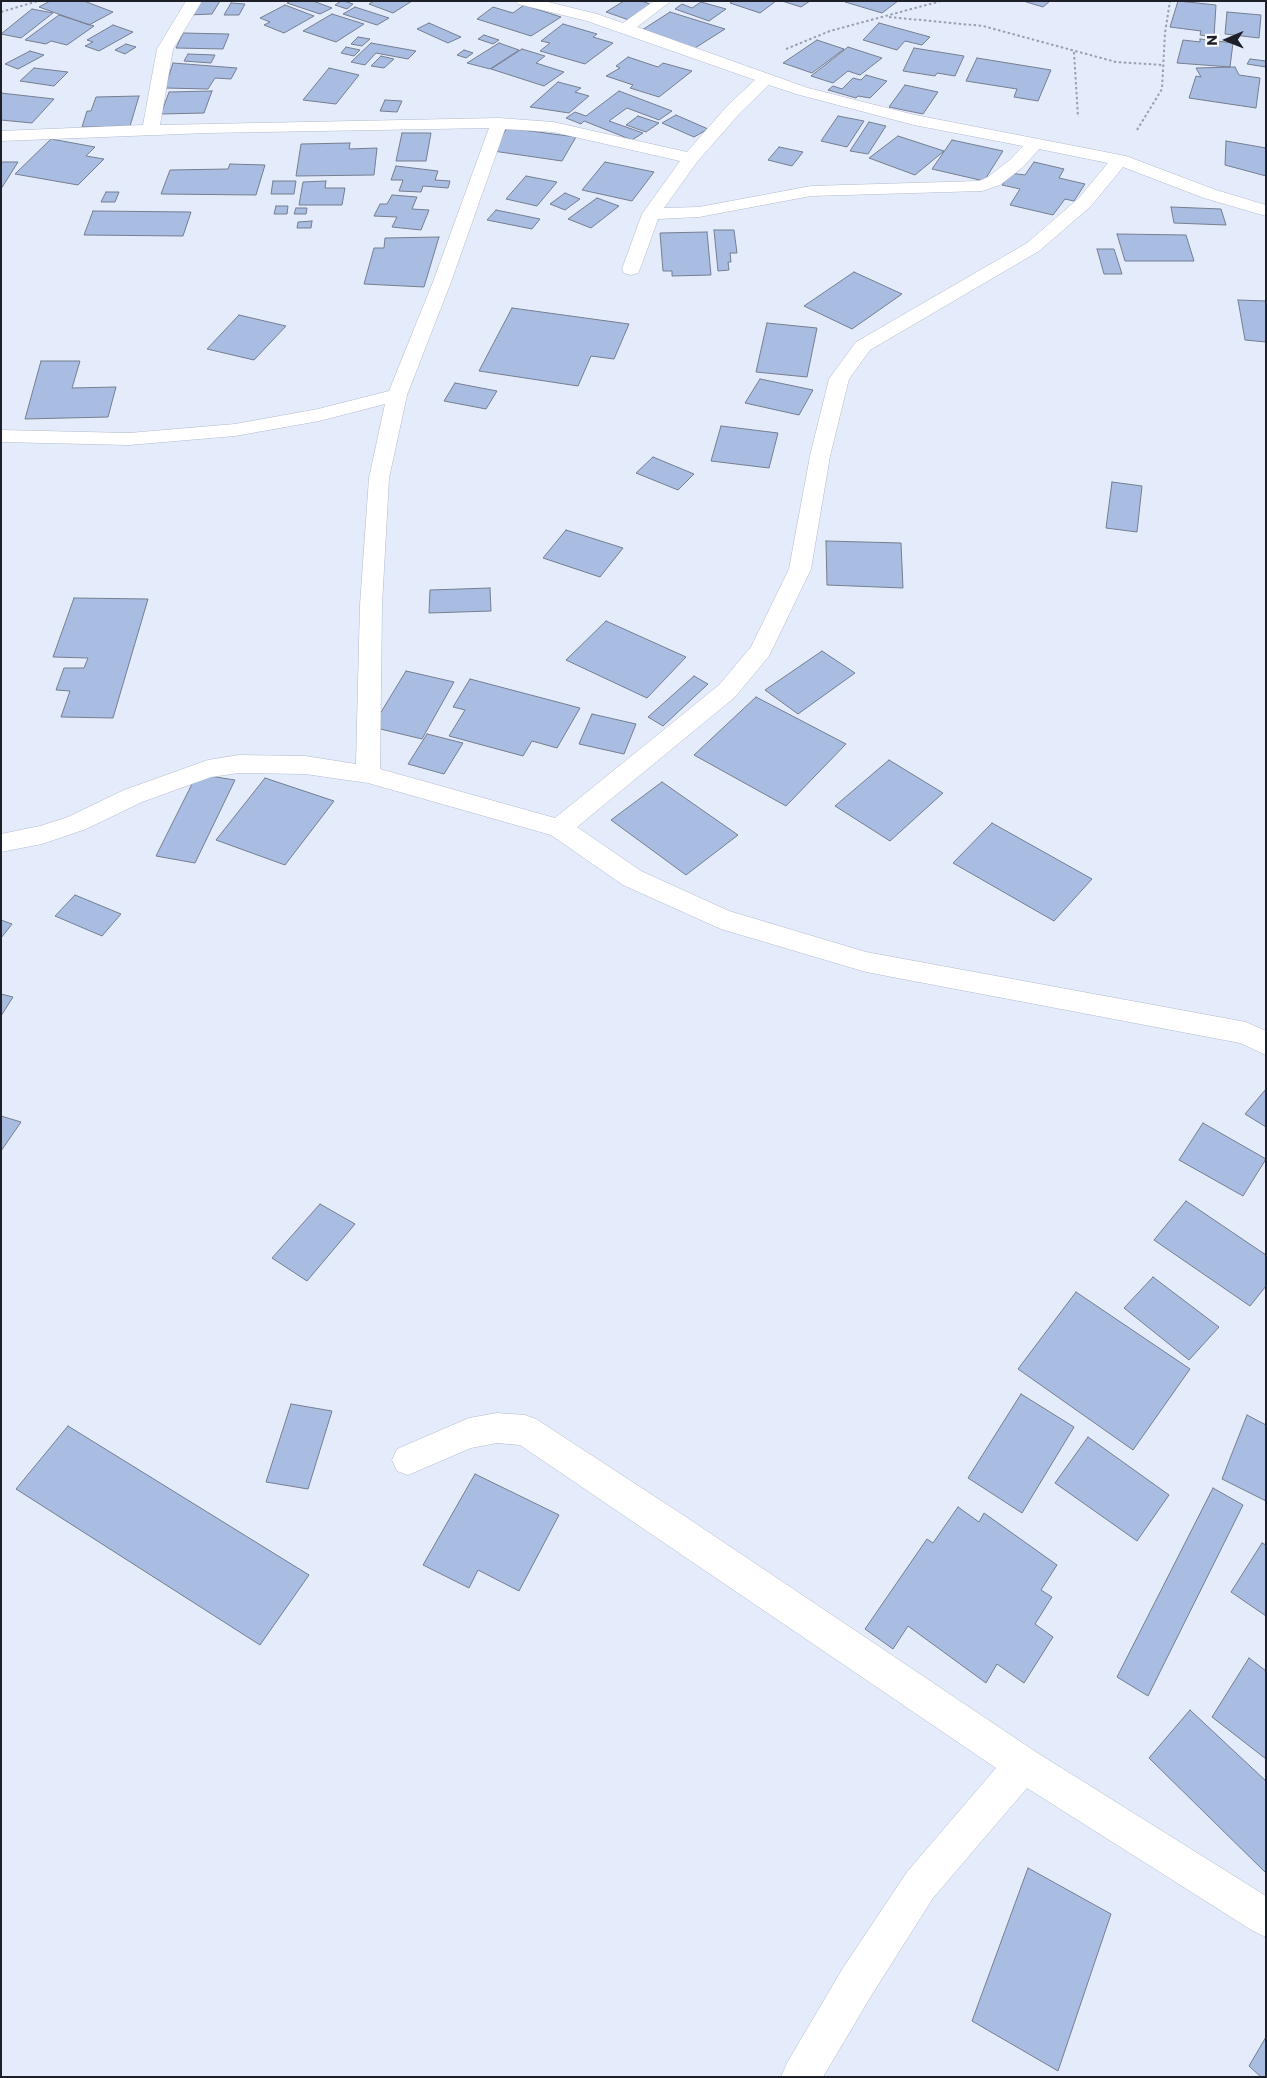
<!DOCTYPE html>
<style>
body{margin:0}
#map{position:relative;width:1267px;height:2078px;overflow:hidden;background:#e4ecfc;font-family:Poppins,sans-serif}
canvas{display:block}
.frame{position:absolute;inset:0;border:2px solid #1d2028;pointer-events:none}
.north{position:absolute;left:1202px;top:15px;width:50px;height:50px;-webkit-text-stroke:4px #fff;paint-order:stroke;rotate:269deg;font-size:14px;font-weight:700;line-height:20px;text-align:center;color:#1d2028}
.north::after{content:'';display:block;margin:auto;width:18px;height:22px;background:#1d2028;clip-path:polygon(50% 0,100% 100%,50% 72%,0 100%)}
</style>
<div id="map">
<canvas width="1267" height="2078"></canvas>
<div class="frame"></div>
<div class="north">N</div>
</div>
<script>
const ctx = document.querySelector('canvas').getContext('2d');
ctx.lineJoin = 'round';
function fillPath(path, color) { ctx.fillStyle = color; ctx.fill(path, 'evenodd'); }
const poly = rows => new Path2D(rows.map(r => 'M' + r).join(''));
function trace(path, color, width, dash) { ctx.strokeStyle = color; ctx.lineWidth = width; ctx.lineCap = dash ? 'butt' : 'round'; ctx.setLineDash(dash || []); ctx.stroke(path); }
const building = poly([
 [50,1,84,1,113,12,89,25,39,7,50,1],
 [198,1,220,1,212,14,188,15,198,1],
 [291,1,313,1,332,8,320,14,287,3,291,1],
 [341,1,344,1,353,4,347,9,335,5,341,1],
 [374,1,412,1,393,13,369,4,374,1],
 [624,1,642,1,652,5,629,20,606,12,624,1],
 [733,1,776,1,760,13,730,3,733,1],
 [782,1,810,1,801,7,782,1],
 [847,1,898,1,882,13,845,2,847,1],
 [1023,1,1050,1,1043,7,1023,1],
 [1178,1,1216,5,1214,37,1200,35,1201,31,1170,27,1178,1],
 [701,2,726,9,709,21,675,9,682,4,692,8,701,2],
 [231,3,245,4,239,15,224,15,231,3],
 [285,5,314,16,284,33,264,25,270,22,260,18,285,5],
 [524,5,561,17,531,36,477,19,493,7,513,13,524,5],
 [355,7,389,18,377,25,343,14,355,7],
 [32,9,53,13,21,38,1,34,32,9],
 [670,12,725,29,695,48,642,30,670,12],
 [1227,12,1261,15,1259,38,1225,34,1227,12],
 [332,14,364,24,336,42,303,31,332,14],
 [59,15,94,26,67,45,51,41,46,44,25,40,59,15],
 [429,23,461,37,448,43,417,29,429,23],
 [879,23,930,37,922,45,905,41,897,50,863,40,879,23],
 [563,24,597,34,593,37,613,43,585,64,540,51,550,43,541,41,563,24],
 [113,25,133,32,99,51,85,46,93,42,87,40,113,25],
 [183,33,229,34,223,49,176,48,183,33],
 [484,35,499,40,493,44,478,39,484,35],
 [358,37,370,39,362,46,351,44,358,37],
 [1200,39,1233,43,1230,67,1177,63,1183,40,1200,42,1200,39],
 [817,40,844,49,812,73,783,63,817,40],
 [371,43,416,51,408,59,376,53,365,65,351,62,371,43],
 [499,43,519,50,490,69,467,63,499,43],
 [126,44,136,47,125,54,115,50,126,44],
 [346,47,360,50,354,56,341,53,346,47],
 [848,47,882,58,860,75,848,71,833,83,811,76,848,47],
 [914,48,964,56,955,76,937,73,935,76,903,71,914,48],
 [522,49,545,56,536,63,564,72,544,86,491,69,522,49],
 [464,50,473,53,466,58,457,55,464,50],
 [30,51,44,55,18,69,5,64,30,51],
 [188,54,215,55,211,63,184,61,188,54],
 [381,56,394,59,384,68,371,66,381,56],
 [628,57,658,67,663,63,692,71,659,97,630,88,633,85,606,76,620,68,616,66,628,57],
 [977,58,1051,70,1038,101,1014,97,1017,89,966,81,977,58],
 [1250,59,1266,61,1266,67,1247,64,1250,59],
 [173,63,237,68,231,79,215,78,208,89,165,88,173,63],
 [1235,67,1239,75,1260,78,1256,108,1189,98,1196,76,1201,77,1196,68,1235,67],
 [34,68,68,72,54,86,20,81,34,68],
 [329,68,359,75,336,104,303,100,329,68],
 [866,75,887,81,870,98,858,96,856,98,828,90,833,86,842,89,853,78,861,80,866,75],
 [558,82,581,88,575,92,589,96,569,113,530,107,558,82],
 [905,85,938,92,923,114,889,107,905,85],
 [212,91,204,113,161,114,169,92,212,91],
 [619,91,672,111,659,120,627,108,609,121,643,133,632,140,584,121,581,124,566,118,575,112,586,116,619,91],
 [1,93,54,99,32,123,1,120,1,93],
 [139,96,130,126,82,127,87,111,91,111,96,97,139,96],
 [385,100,402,101,397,112,380,111,385,100],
 [676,115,708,129,694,137,662,123,676,115],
 [638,116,659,123,646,132,626,125,638,116],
 [838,116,864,121,847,147,821,141,838,116],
 [869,122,886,126,868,154,850,151,869,122],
 [507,128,576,137,562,161,493,151,507,128],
 [402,133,431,133,426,161,396,161,402,133],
 [898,136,944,151,915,175,869,158,898,136],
 [51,139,95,147,86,156,104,159,78,185,15,174,51,139],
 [952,140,1003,151,984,181,932,169,952,140],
 [1226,141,1266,148,1266,176,1225,165,1226,141],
 [350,143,349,149,377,148,374,175,296,176,301,144,350,143],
 [779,147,803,152,792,166,768,160,779,147],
 [1,162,18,162,1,189,1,162],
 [605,162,654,172,632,201,582,190,605,162],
 [1034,162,1064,169,1059,178,1085,184,1074,201,1065,199,1053,215,1010,205,1020,189,1002,185,1010,173,1025,175,1034,162],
 [230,164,265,165,256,195,161,194,170,170,228,169,230,164],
 [396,166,438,171,435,180,450,181,448,188,423,186,421,192,399,191,403,180,391,180,396,166],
 [526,176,557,182,537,206,506,199,526,176],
 [273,181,296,181,294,194,271,194,273,181],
 [326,181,325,188,345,188,342,205,299,205,303,182,326,181],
 [106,192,119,192,115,202,101,202,106,192],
 [565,193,580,199,565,210,550,204,565,193],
 [392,195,417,197,412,209,429,210,421,230,392,227,397,217,374,216,380,204,387,204,392,195],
 [597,198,619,206,591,228,568,219,597,198],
 [276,206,288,206,287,214,274,214,276,206],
 [1171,207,1221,209,1226,225,1174,223,1171,207],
 [296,208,307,208,306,214,294,214,296,208],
 [496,210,540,219,532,229,487,220,496,210],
 [93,211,191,212,183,236,84,235,93,211],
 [312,221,311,228,297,228,298,222,312,221],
 [714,230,734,230,737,253,730,253,731,262,728,262,729,270,718,271,714,230],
 [707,232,711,275,672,276,672,271,663,271,660,233,707,232],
 [1117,234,1186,235,1194,261,1125,261,1117,234],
 [439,237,424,287,364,284,374,248,384,248,385,238,439,237],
 [1097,249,1114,249,1122,274,1104,274,1097,249],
 [854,272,902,294,852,329,804,306,854,272],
 [1238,300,1266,301,1266,342,1245,340,1238,300],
 [512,308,629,324,614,359,591,356,578,386,479,371,512,308],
 [239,315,286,326,254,360,207,349,239,315],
 [767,323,817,328,807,377,756,372,767,323],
 [41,361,80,361,72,388,116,387,108,417,25,419,41,361],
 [760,379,813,390,799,415,745,403,760,379],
 [455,383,497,391,486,409,444,401,455,383],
 [721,426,778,433,769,468,711,461,721,426],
 [653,457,694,474,678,490,636,473,653,457],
 [1112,482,1142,486,1137,532,1106,528,1112,482],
 [566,530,623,548,600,577,543,558,566,530],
 [826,541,901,543,903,588,827,585,826,541],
 [490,588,491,611,429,613,430,590,490,588],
 [74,598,148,599,113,718,61,717,70,691,56,690,64,668,84,668,88,658,53,657,74,598],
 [606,621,686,657,647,698,566,660,606,621],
 [822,651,855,673,798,714,765,690,822,651],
 [406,671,454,682,422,739,372,727,406,671],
 [694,676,708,684,663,726,648,717,694,676],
 [470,679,580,708,557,748,532,741,523,756,449,736,465,710,453,707,470,679],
 [756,697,846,744,786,806,694,755,756,697],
 [592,714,636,724,624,754,579,744,592,714],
 [427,734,463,743,444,774,408,764,427,734],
 [889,760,943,793,890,841,835,806,889,760],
 [197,774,235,780,195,863,156,856,197,774],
 [265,778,334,801,285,865,216,840,265,778],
 [662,782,738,835,686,875,611,820,662,782],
 [992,823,1092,879,1054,921,953,863,992,823],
 [75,895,121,914,102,936,55,916,75,895],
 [1,920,12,924,1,938,1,920],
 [1,994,13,997,1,1016,1,994],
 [1266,1089,1266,1127,1245,1114,1266,1089],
 [1,1116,21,1122,1,1151,1,1116],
 [1203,1123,1266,1159,1243,1196,1179,1160,1203,1123],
 [1186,1201,1266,1255,1266,1286,1250,1306,1154,1240,1186,1201],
 [320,1204,355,1224,307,1281,272,1258,320,1204],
 [1153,1277,1219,1327,1189,1360,1124,1308,1153,1277],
 [1076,1292,1190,1369,1133,1450,1018,1369,1076,1292],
 [1021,1394,1074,1427,1022,1513,968,1478,1021,1394],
 [291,1404,332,1411,308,1489,266,1482,291,1404],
 [1247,1415,1266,1425,1266,1501,1222,1479,1247,1415],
 [68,1426,309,1575,260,1645,16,1489,68,1426],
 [1088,1437,1169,1495,1137,1541,1055,1483,1088,1437],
 [475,1474,559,1515,519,1591,478,1570,469,1588,423,1565,475,1474],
 [1213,1488,1243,1505,1148,1696,1117,1677,1213,1488],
 [958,1507,979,1522,984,1513,1057,1565,1041,1590,1052,1597,1035,1624,1053,1637,1024,1683,997,1664,986,1683,908,1626,893,1649,865,1629,927,1539,933,1543,958,1507],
 [1262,1543,1266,1545,1266,1616,1231,1592,1262,1543],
 [1249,1658,1266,1671,1266,1759,1212,1717,1249,1658],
 [1190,1710,1266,1781,1266,1873,1149,1758,1190,1710],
 [1028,1868,1111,1914,1058,2071,972,2021,1028,1868],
 [1266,2037,1266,2077,1261,2077,1249,2066,1266,2037]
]);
fillPath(building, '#a9bce1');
trace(building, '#757e90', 1);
const street = poly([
 [186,1,202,1,173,49,160,125,499,118,553,122,687,152,728,105,755,80,587,21,518,4,516,1,544,1,597,14,623,23,654,1,671,1,637,27,808,88,915,115,1126,156,1216,190,1266,205,1266,216,1204,198,1123,167,1091,206,1039,251,870,350,849,379,830,456,811,569,769,656,735,697,577,827,641,871,729,911,866,952,1246,1022,1266,1031,1266,1055,1240,1043,866,972,721,929,623,885,551,835,368,783,305,774,239,773,211,777,142,802,86,829,42,844,1,852,1,834,40,826,68,817,124,790,208,760,239,755,305,756,356,764,360,605,369,478,385,404,319,421,235,436,129,445,1,442,1,430,129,433,235,424,318,409,389,391,433,282,489,128,207,133,1,141,1,131,143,125,157,49,186,1],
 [769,85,796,94,914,125,1023,146,1011,159,988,177,979,181,811,186,699,207,664,208,697,162,740,113,769,85],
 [505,129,553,132,680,161,642,214,622,269,624,273,631,275,638,273,640,269,658,219,699,217,811,196,982,191,1000,185,1023,167,1039,149,1108,163,1079,198,1027,243,856,342,829,379,810,456,789,569,751,647,719,685,555,818,380,769,382,605,389,478,407,395,451,282,505,129],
 [497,1413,525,1415,536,1419,686,1517,1036,1752,1266,1896,1266,1937,1253,1931,1027,1788,933,1898,871,1996,823,2077,781,2077,787,2063,843,1968,907,1872,996,1768,520,1445,497,1443,471,1448,408,1475,397,1471,392,1460,397,1449,469,1418,497,1413]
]);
trace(street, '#b0bacd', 1);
trace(poly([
 [1,12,38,1],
 [889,17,983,26,1116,62,1163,65],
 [786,49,830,31,941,1],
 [1074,52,1078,117],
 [1137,130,1162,89,1165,33,1170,1]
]), '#999fac', 2, [2.5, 2.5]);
fillPath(street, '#fff');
</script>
